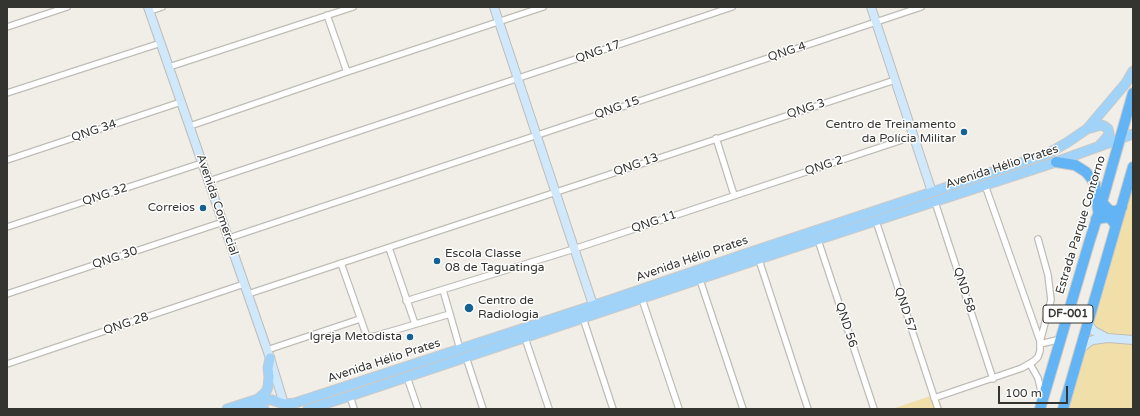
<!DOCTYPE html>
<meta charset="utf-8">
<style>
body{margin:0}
#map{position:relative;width:1140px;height:416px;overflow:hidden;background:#f0eee7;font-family:"Varela Round",sans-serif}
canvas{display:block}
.frame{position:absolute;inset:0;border:8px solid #343431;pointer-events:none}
.scale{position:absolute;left:998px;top:386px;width:70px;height:18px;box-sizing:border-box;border:2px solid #343431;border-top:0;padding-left:5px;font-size:12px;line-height:14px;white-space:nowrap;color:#343431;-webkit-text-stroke:3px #fff;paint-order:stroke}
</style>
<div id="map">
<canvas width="1140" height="416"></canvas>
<div class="frame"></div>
<div class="scale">100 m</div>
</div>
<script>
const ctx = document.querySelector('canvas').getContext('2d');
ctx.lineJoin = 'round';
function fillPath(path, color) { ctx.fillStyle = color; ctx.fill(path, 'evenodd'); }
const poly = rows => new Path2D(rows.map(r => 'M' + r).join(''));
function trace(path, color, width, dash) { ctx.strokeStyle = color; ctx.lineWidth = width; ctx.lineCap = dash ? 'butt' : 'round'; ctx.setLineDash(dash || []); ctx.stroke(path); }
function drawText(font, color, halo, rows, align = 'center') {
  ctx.font = font + ' "Varela Round",sans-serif'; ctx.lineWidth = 3; ctx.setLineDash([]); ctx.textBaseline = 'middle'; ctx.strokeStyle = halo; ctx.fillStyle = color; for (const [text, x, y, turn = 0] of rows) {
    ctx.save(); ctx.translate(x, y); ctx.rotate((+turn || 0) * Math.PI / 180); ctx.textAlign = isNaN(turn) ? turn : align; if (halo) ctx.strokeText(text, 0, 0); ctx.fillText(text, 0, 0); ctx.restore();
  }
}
fillPath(poly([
 [1133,186,1133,409,1068,409],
 [930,396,935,409,892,409]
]), '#f1dfa9');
const street = poly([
 [150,11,162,7],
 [327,15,347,72],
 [7,27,67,7],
 [169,67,353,7],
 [7,93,161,43],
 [190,126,347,72,543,7],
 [716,138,734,195],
 [7,160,181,102],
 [209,181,732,7],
 [985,185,1040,341],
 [935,202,993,379],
 [876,221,938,409],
 [7,227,202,163],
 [229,238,921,7],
 [818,240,874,409],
 [389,248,415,324],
 [759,260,808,409],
 [341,263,367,337,375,336,450,314],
 [700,280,743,409],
 [443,290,460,349],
 [7,294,223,222],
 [248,294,895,80],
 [642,299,679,409],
 [406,301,574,249,914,136],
 [583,318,613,409],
 [525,338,549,409],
 [1040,344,1061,339],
 [267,350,360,319],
 [466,357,483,409],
 [7,364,244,284],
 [1030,364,1038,378,1042,395],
 [407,377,418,409],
 [350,396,354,409],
 [934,398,1022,368,1034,361,1038,357,1040,351,1040,342,1051,300,1048,275,1038,239]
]);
const secondary = poly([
 [148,7,270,358,284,404],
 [494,7,593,305],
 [871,7,932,192],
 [1087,323,1094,331,1107,338],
 [1080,349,1089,342,1093,340,1108,338,1133,340]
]);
const primary = poly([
 [1087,129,1101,125,1104,126,1108,129,1109,133,1109,135,1100,145],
 [258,399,266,392,268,387,269,377,268,368,270,358],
 [247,403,256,404,263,407,264,409],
 [227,409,258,399,272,400,284,404,295,403,613,299,745,254,1047,154,1068,142,1087,129,1126,83,1133,71],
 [308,409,350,396,783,251,1056,162,1133,134]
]);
const highway = poly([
 [1056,162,1075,165,1086,172,1091,178,1095,184,1098,210],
 [1102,202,1107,208,1111,211,1117,211,1122,207],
 [1096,219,1108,217,1112,220,1116,226],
 [1040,409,1089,243,1102,202,1133,93],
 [1063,409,1133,167]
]);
trace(street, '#bfbdb7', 8);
trace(secondary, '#bfbdb7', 10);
trace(primary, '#cacac9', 11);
trace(highway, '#cacac9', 12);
trace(street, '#fff', 5.5);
trace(secondary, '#d0e8fc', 8);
trace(primary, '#a1d2f8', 9);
trace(highway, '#62b4f4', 10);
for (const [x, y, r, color] of [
 [964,132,4,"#156194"],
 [203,208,4,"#156194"],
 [437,261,4,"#156194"],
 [469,308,5,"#156194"],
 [410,337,4,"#156194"]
]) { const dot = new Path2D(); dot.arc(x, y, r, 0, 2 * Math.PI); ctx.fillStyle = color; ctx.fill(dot); trace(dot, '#fff', 1.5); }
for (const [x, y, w] of [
 [1068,314,50]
]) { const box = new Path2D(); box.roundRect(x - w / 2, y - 9, w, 18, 3); ctx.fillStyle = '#fff'; ctx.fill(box); trace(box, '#343431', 1); }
drawText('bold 11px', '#343431', null, [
 ["DF-001",1068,314]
]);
drawText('12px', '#343431', '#fff', [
 ["QNG 17",598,52,-19],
 ["QNG 4",787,52,-18],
 ["QNG 15",617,108,-19],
 ["QNG 3",806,109,-18],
 ["QNG 34",94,131,-18],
 ["QNG 13",636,165,-19],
 ["QNG 2",824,166,-18],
 ["Avenida Hélio Prates",1002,167,-18],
 ["QNG 32",105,195,-18],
 ["Avenida Comercial",217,205,71],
 ["QNG 11",654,222,-18],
 ["Estrada Parque Contorno",1081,225,-73],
 ["QNG 30",115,258,-18],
 ["Avenida Hélio Prates",692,259,-19],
 ["QND 58",964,290,72],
 ["QND 57",905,310,72],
 ["QNG 28",126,324,-18],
 ["QND 56",846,325,72],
 ["Avenida Hélio Prates",384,361,-18]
]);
drawText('12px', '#343431', '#fff', [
 ["Centro de Treinamento",956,125],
 ["da Polícia Militar",956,139],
 ["Correios",195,208],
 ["Escola Classe",445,254,"left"],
 ["08 de Taguatinga",445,268,"left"],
 ["Centro de",478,301,"left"],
 ["Radiologia",478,315,"left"],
 ["Igreja Metodista",402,337]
], 'right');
</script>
